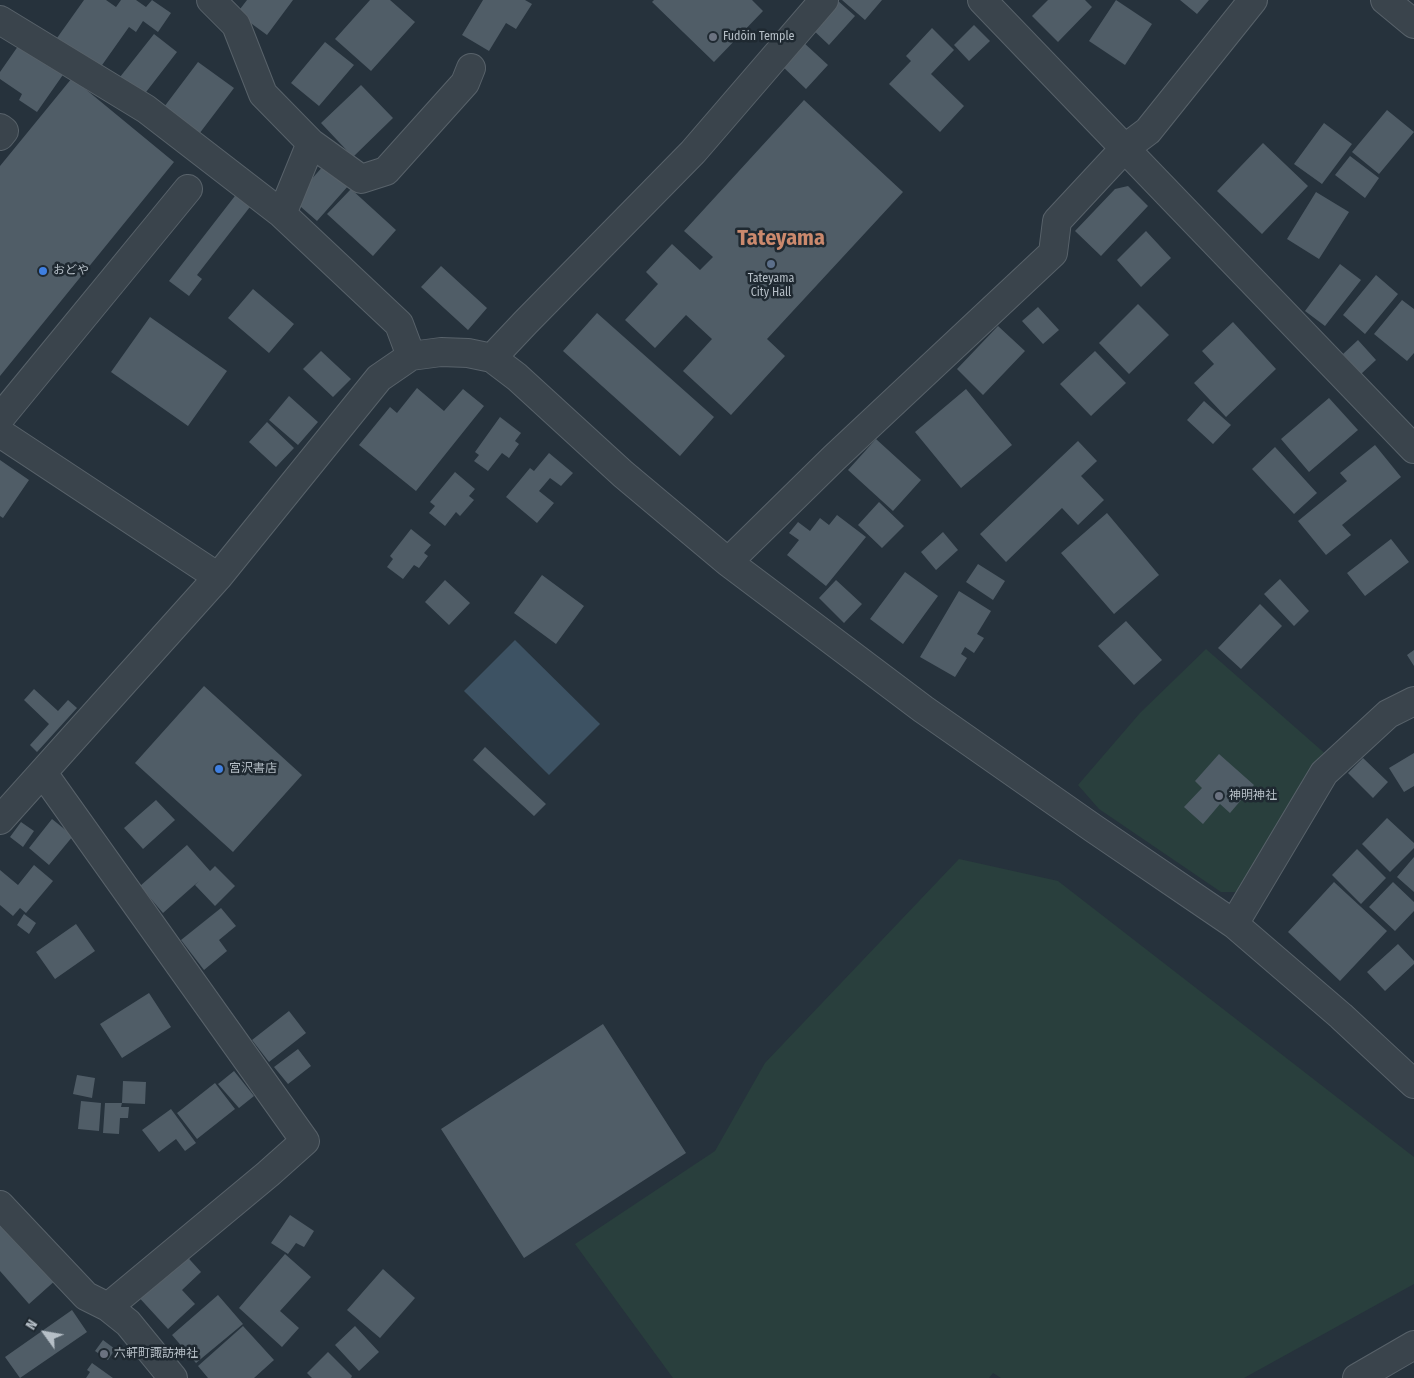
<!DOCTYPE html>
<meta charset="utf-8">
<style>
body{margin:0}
#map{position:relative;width:1414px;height:1378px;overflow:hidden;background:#26323c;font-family:"Fira Sans Condensed",sans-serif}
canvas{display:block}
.north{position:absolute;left:20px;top:1308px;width:50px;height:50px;-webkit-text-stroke:4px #1f2931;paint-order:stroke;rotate:302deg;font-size:14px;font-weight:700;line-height:20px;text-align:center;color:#b6bfc7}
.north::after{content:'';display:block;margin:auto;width:18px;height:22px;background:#b6bfc7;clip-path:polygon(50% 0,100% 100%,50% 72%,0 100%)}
</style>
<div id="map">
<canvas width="1414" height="1378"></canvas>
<div class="north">N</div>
</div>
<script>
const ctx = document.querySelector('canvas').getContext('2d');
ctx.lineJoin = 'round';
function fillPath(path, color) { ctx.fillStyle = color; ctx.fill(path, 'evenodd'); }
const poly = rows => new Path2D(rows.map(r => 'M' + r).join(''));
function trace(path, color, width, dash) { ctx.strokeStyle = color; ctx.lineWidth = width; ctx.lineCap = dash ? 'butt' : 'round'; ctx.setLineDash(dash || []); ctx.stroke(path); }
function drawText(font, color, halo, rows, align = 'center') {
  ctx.font = font + ' "Fira Sans Condensed","Noto Sans JP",sans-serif'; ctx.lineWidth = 5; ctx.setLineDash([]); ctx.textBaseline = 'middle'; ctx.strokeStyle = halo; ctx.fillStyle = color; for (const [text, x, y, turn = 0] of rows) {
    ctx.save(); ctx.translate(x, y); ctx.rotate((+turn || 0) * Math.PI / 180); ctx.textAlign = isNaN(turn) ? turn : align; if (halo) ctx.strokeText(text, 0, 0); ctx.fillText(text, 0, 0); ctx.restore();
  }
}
fillPath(poly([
 [1206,649,1329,757,1238,892,1221,892,1099,809,1078,785,1140,713],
 [959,859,1058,881,1414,1157,1414,1284,1244,1378,1001,1378,993,1373,989,1378,673,1378,575,1244,715,1151,765,1063]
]), '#293f3d');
fillPath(poly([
 [515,640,600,724,549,775,464,691]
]), '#3d5263');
fillPath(poly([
 [84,0,106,0,116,7,121,0,136,0,146,7,152,0,171,13,158,32,143,21,136,32,129,27,100,68,57,38],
 [247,0,293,0,267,35,237,13],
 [370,0,390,0,415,22,371,71,335,39],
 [483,0,525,0,532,4,516,29,506,23,489,51,462,35],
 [654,0,752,0,763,11,714,62,652,2],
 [837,0,855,16,829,45,811,28],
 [842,0,882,0,865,20],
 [1048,0,1085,0,1092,7,1058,42,1032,16],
 [1116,0,1152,24,1125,65,1089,41],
 [1180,0,1209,0,1197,14],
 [974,25,990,41,969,61,954,45],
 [932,28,954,50,931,74,964,106,940,132,889,84,911,61,906,56],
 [154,34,177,52,143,96,120,77],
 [23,39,67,69,37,112,19,100,22,94,0,79,0,72],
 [325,42,354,65,319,106,291,83],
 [803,42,828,65,806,89,781,65],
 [198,62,234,88,196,138,161,111],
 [72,78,174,162,0,376,0,166],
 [361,85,393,118,353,157,321,123],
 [804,100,903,192,767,339,785,356,731,415,683,371,712,339,686,315,655,348,625,320,658,284,646,272,672,244,700,270,713,257,684,231],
 [1387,110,1414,132,1379,174,1352,152],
 [1324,123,1352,144,1322,184,1294,164],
 [1263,143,1308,186,1262,234,1217,191],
 [1350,156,1379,178,1365,198,1335,175],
 [325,164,349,185,317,221,293,200],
 [1128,186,1148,206,1101,256,1075,231,1115,189],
 [351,189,396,230,373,256,327,214],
 [238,192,253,203,197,275,202,279,189,296,169,281],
 [1316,192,1349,212,1319,259,1287,239],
 [1146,231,1171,258,1141,287,1117,260],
 [1340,264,1361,280,1325,326,1305,311],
 [441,266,487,308,468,330,421,287],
 [1376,275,1398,294,1365,334,1343,315],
 [253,289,294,324,269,353,228,318],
 [1402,300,1414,309,1414,353,1407,361,1374,334],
 [1138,304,1169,335,1129,374,1099,343],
 [1038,307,1059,330,1043,344,1022,321],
 [597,313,714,417,680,456,563,351],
 [150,317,227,371,188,426,111,372],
 [1233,322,1276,369,1226,417,1194,383,1214,364,1202,351],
 [998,326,1025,351,983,395,957,369],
 [1358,340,1376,360,1361,374,1343,354],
 [321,351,351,379,333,397,303,369],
 [1095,351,1126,383,1091,416,1060,384],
 [417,388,444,411,463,389,484,406,416,491,359,445,390,407,397,413],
 [966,389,1012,445,961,488,915,432],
 [289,396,318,422,298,445,269,420],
 [1329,398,1358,430,1309,472,1281,439],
 [1204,401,1231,425,1213,444,1187,420],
 [500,417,521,433,515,441,519,444,509,458,502,453,488,471,474,461,479,455,475,452],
 [267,422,294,448,276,467,249,442],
 [876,439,921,480,893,511,848,470],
 [1078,441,1097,461,1081,476,1104,500,1078,525,1062,508,1006,562,980,534],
 [1375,445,1401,477,1342,525,1351,535,1326,555,1298,521,1347,481,1340,473],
 [1275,447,1317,493,1294,514,1252,469],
 [549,453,573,473,561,486,550,478,539,491,554,503,537,523,506,497,530,468,534,471],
 [0,460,29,480,3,518,0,516],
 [455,472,475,489,469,496,474,500,460,516,456,512,445,526,429,513,435,506,430,502],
 [879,502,904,526,882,548,858,525],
 [1107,513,1159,575,1114,614,1061,553],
 [837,515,866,537,826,586,787,555,799,540,789,533,798,522,810,531,820,518,829,525],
 [411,529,431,545,424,553,428,556,419,568,414,565,403,579,387,567,393,559,390,556],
 [943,532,958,550,936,570,921,552],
 [1391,539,1409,562,1365,596,1347,573],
 [978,564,1005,581,993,600,966,582],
 [905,572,938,596,903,644,870,619],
 [542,575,584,606,556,644,514,613],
 [1280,579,1309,611,1294,626,1264,594],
 [445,580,470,603,449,625,425,602],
 [836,580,862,604,844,623,819,598],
 [959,591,991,611,977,634,984,638,974,653,965,647,961,654,967,658,955,677,920,657],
 [1260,604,1282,626,1241,669,1218,648],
 [1126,621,1162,660,1134,685,1098,646],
 [1414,650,1414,666,1407,655],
 [204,686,302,775,233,852,135,763],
 [34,689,58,711,68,700,77,708,37,752,30,745,49,724,24,700],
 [485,747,546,804,534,816,473,760],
 [1414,753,1414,786,1404,792,1389,768],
 [1219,754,1254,785,1230,813,1220,804,1203,824,1184,807,1202,788,1195,781],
 [1363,758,1388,782,1373,798,1348,773],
 [156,800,175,820,143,849,124,828],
 [1387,818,1414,843,1414,848,1390,872,1362,844],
 [52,819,73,836,49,865,29,848],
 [21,822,34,831,23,847,10,837],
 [187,845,210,871,215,866,235,886,215,906,195,885,199,881,163,913,140,886],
 [1357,849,1386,878,1361,904,1332,875],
 [1414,857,1414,892,1397,877],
 [34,865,53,881,26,913,20,908,13,916,0,905,0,870,18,885],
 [1334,882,1387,931,1340,981,1288,932],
 [1393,882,1414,902,1414,911,1395,931,1369,907],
 [221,908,236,926,219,940,227,951,204,970,181,940],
 [24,914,36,923,29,934,17,925],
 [76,924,95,951,55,979,36,952],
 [1398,944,1414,961,1414,964,1385,991,1367,972],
 [149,993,171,1027,122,1058,100,1024],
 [289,1011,306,1033,269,1062,252,1040],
 [603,1024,686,1153,524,1258,441,1129],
 [298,1049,311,1066,288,1084,274,1067],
 [234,1071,254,1096,239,1108,218,1084],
 [77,1075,95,1078,92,1098,73,1094],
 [123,1081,146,1082,145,1104,122,1103],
 [215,1083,235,1109,197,1139,177,1113],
 [81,1101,101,1103,99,1131,78,1129],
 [105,1103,122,1103,121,1107,129,1107,128,1118,120,1118,119,1134,103,1133],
 [171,1109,196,1143,185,1151,176,1139,159,1152,142,1130],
 [0,1214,57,1279,29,1304,0,1271],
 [290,1215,314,1231,304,1247,296,1243,288,1254,271,1243],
 [181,1250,201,1272,182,1290,195,1304,168,1329,134,1292],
 [285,1254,311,1277,280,1311,299,1328,282,1347,239,1308],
 [383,1269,415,1298,380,1338,347,1310],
 [218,1295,243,1324,196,1363,172,1335],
 [72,1310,87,1332,20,1378,5,1357],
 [243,1326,274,1360,254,1378,208,1378,198,1366],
 [355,1326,379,1352,359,1371,335,1345],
 [103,1340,115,1349,108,1360,95,1351],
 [328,1352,352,1376,351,1378,312,1378,307,1373],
 [92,1363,113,1378,86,1378,90,1372,87,1370]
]), '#505d67');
const minor = poly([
 [211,0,236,25,263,94,311,143,361,179,386,171,465,83,471,68],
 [982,0,1414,449],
 [1385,0,1414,24],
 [0,20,146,109,282,214],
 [0,128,4,131,0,136],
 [311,143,282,214,399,324,411,356],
 [492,358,526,322,693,152,824,0],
 [0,418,188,189],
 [0,433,218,577],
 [728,562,834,458,1053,253,1057,221,1124,149,1148,131,1253,0],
 [43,773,305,1141,268,1174,108,1307],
 [0,820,218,577,379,378,411,356,441,352,468,353,492,358,517,377,623,474,728,562,923,709,1093,828,1234,924,1341,1016,1414,1084],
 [1234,924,1324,773,1388,714,1414,701],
 [0,1205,86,1296,108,1307,128,1323,173,1378],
 [1357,1378,1414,1345]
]);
trace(minor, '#58626a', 30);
trace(minor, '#3a444c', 28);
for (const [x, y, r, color] of [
 [713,37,5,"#6b7280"],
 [771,264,5,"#5c6f8a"],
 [43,271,5,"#3f7fe0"],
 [219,769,5,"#3f7fe0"],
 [1219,796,5,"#6b7280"],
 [104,1354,5,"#6b7280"]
]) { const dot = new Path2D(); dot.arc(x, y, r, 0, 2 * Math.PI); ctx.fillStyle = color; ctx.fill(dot); trace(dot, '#1f2931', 2); }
drawText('12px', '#b6bfc7', '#1f2931', [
 ["Fudōin Temple",723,37],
 ["おどや",53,271],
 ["Tateyama",771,279,"center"],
 ["City Hall",771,293,"center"],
 ["宮沢書店",229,769],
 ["神明神社",1229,796],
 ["六軒町諏訪神社",114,1354]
], 'left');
drawText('bold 22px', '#cb896d', '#1f2931', [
 ["Tateyama",781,239]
]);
</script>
